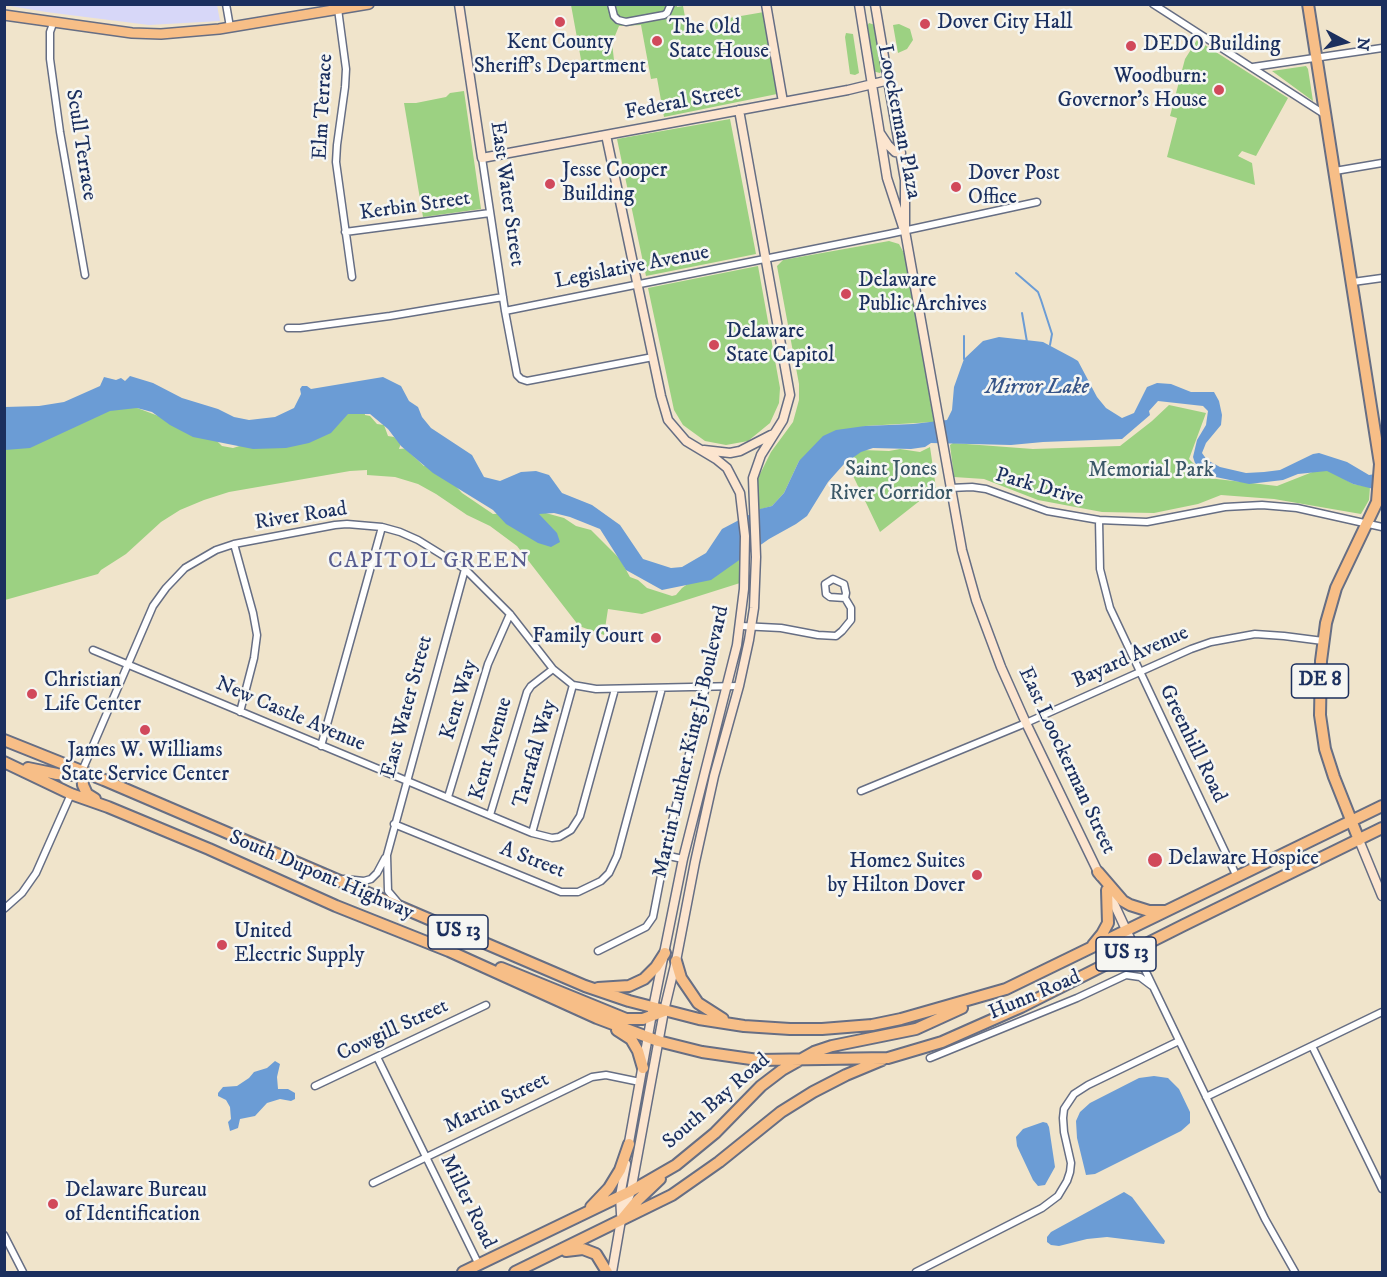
<!DOCTYPE html>
<style>
body{margin:0}
#map{position:relative;width:1387px;height:1277px;overflow:hidden;background:#f0e4cb;font-family:"IM FELL DW Pica",serif}
canvas{display:block}
.frame{position:absolute;inset:0;border:6px solid #1b2f5e;pointer-events:none}
.north{position:absolute;left:1315px;top:12px;width:60px;height:60px;-webkit-text-stroke:4px #f6f6f2;paint-order:stroke;rotate:97deg;font-size:16px;font-weight:700;line-height:24px;text-align:center;color:#1b2f5e}
.north::after{content:'';display:block;margin:auto;width:21px;height:27px;background:#1b2f5e;clip-path:polygon(50% 0,100% 100%,50% 72%,0 100%)}
</style>
<div id="map">
<canvas width="1387" height="1277"></canvas>
<div class="frame"></div>
<div class="north">N</div>
</div>
<script>
const ctx = document.querySelector('canvas').getContext('2d');
ctx.lineJoin = 'round';
function fillPath(path, color) { ctx.fillStyle = color; ctx.fill(path, 'evenodd'); }
const poly = rows => new Path2D(rows.map(r => 'M' + r).join(''));
function trace(path, color, width, dash) { ctx.strokeStyle = color; ctx.lineWidth = width; ctx.lineCap = dash ? 'butt' : 'round'; ctx.setLineDash(dash || []); ctx.stroke(path); }
function drawText(font, color, halo, rows, align = 'center') {
  ctx.font = font + ' "IM FELL DW Pica",serif'; ctx.lineWidth = 5; ctx.setLineDash([]); ctx.textBaseline = 'middle'; ctx.strokeStyle = halo; ctx.fillStyle = color; for (const [text, x, y, turn = 0] of rows) {
    ctx.save(); ctx.translate(x, y); ctx.rotate((+turn || 0) * Math.PI / 180); ctx.textAlign = isNaN(turn) ? turn : align; if (halo) ctx.strokeText(text, 0, 0); ctx.fillText(text, 0, 0); ctx.restore();
  }
}
fillPath(poly([
 [4,5,217,5,220,21,149,25,46,12]
]), '#d7d7f8');
fillPath(poly([
 [576,4,677,5,677,7,683,6,688,33,713,29,712,21,764,12,777,94,664,117,657,78,651,79,641,25,619,26,612,43,614,60,582,65,571,5],
 [869,23,875,25,882,70,880,73,872,71,866,28],
 [899,24,910,29,913,40,907,49,898,53,893,25],
 [846,33,853,34,859,73,855,75,850,74,845,37],
 [1197,40,1288,98,1256,156,1242,151,1238,156,1252,163,1255,185,1167,157,1177,118,1170,116,1185,59],
 [1306,66,1308,69,1313,101,1272,71],
 [464,91,481,209,423,217,404,103,416,103,446,97,450,93],
 [730,119,756,254,646,276,617,139],
 [889,241,899,244,905,255,934,422,865,426,799,461,784,493,772,506,758,510,756,484,759,476,771,452,793,422,799,400,799,384,777,266,783,260],
 [758,266,780,388,779,403,770,423,748,441,726,445,705,441,683,425,674,410,648,288],
 [124,403,169,420,217,441,222,446,233,448,364,409,365,415,370,416,377,424,384,425,388,436,394,437,401,443,399,449,410,448,410,453,424,466,438,467,462,493,493,514,542,512,564,518,576,526,591,530,620,559,630,577,638,580,647,588,672,596,676,595,682,588,720,561,740,555,740,583,642,614,608,609,604,635,579,626,517,546,490,526,467,515,436,494,418,484,395,477,367,475,367,470,350,471,229,492,204,500,180,510,161,522,126,554,101,570,98,574,5,600,5,444],
 [1169,405,1206,413,1189,459,1208,478,1277,486,1315,471,1331,471,1353,484,1370,487,1369,500,1361,514,1274,499,1221,495,1198,504,1154,513,1102,512,1038,500,984,479,954,477,950,445,953,443,1033,449,1120,446,1152,421],
 [930,447,936,488,880,532,845,459,862,450,889,451,900,449,920,452]
]), '#9cd182');
fillPath(poly([
 [999,337,1043,342,1073,358,1078,361,1097,397,1106,408,1122,418,1134,413,1147,387,1157,383,1171,384,1191,392,1214,392,1219,401,1222,415,1221,425,1206,443,1202,453,1207,460,1220,467,1246,473,1264,472,1280,470,1313,454,1319,453,1347,462,1369,475,1382,473,1382,491,1353,484,1327,471,1298,474,1283,480,1249,484,1211,476,1195,463,1193,457,1197,440,1206,425,1208,411,1203,406,1158,401,1149,411,1150,415,1122,439,1043,442,1011,445,931,443,925,447,911,449,873,448,861,452,844,464,828,482,807,516,796,524,769,539,711,580,662,590,626,570,600,529,570,517,554,513,539,514,557,533,560,542,551,547,538,543,506,524,493,510,433,473,401,446,388,429,370,414,348,414,331,433,309,443,286,448,253,449,193,437,170,425,152,412,137,408,110,411,30,448,5,450,5,407,39,406,64,402,100,386,104,377,116,380,121,378,125,381,130,376,153,383,182,398,218,409,234,417,249,420,275,417,294,408,301,394,300,389,302,386,307,386,311,389,383,377,401,386,409,401,418,407,422,417,431,428,472,455,484,477,500,481,521,472,536,471,549,475,562,493,592,505,620,525,643,559,671,568,682,567,706,553,722,529,760,509,772,506,784,493,799,461,823,436,836,430,865,426,913,424,947,420,952,410,954,387,964,359,983,341],
 [275,1061,280,1064,277,1077,278,1089,288,1089,295,1093,295,1099,291,1101,280,1099,267,1103,255,1116,240,1119,238,1128,230,1131,228,1122,231,1119,230,1107,226,1100,218,1096,218,1093,223,1087,237,1086,249,1078,254,1072,267,1068],
 [1154,1076,1168,1078,1179,1089,1190,1112,1190,1123,1181,1131,1095,1174,1086,1175,1077,1138,1076,1121,1080,1112,1090,1103,1139,1078],
 [1043,1122,1047,1123,1049,1127,1055,1167,1045,1185,1038,1186,1033,1180,1017,1146,1016,1137,1023,1129],
 [1124,1192,1132,1197,1165,1241,1164,1244,1107,1237,1087,1239,1059,1246,1051,1245,1047,1242,1047,1237,1051,1232]
]), '#6b9cd5');
trace(poly([
 [1016,273,1038,292,1041,300,1052,334,1050,345],
 [1022,313,1027,342],
 [964,336,964,359]
]), '#6b9cd5', 2);
const street = poly([
 [226,4,230,27],
 [611,4,614,16,618,20,626,22,664,15,667,13,671,4],
 [1153,4,1324,114],
 [338,9,346,69,345,87,337,145,336,162,352,277],
 [54,21,50,32,50,59,60,132,85,275],
 [1253,67,1382,48],
 [482,158,505,311,517,375,521,379,527,381,653,357],
 [1335,171,1382,163],
 [345,232,490,213],
 [1353,282,1382,278],
 [505,311,889,234,1037,202],
 [288,328,300,328,390,316,503,297],
 [950,488,972,487,986,489,1047,511,1099,520,1147,522,1225,507,1262,505,1297,508,1382,527],
 [1099,520,1100,569,1110,608,1237,877],
 [234,544,253,613,257,635,254,658,240,712],
 [741,626,781,628,818,635,836,636,842,631,851,620,851,608,845,598,846,593,844,584,833,579,825,584,826,594,830,597,845,598],
 [93,650,532,833,552,838,559,837,571,830,580,816,615,689],
 [321,746,382,527],
 [82,771,153,606,166,588,185,568,216,550,234,544,335,525,347,524,382,527,400,532,418,540,465,569,510,614,553,669,573,685,596,689,739,686],
 [861,791,1026,723,1191,649,1211,642,1255,634,1284,636,1323,641],
 [448,797,488,664,510,614],
 [490,815,527,692,531,686,553,669],
 [394,824,561,892,578,892,601,881,609,873,617,856,662,688],
 [532,833,573,685],
 [664,855,683,859],
 [344,879,364,881,371,879,377,873,385,858],
 [399,904,388,891,387,855,465,569],
 [4,909,22,893,36,873,71,794],
 [1135,949,1265,1219,1295,1272],
 [598,951,646,927,653,917,670,829,706,687],
 [1312,1046,1382,1189],
 [377,1057,479,1265],
 [930,1058,1077,998,1126,975,1140,977,1152,986],
 [315,1086,486,1005],
 [1206,1097,1382,1012],
 [373,1183,592,1077,606,1075,640,1082],
 [4,1235,23,1272],
 [916,1272,1042,1208,1058,1196,1067,1181,1070,1172,1071,1163,1064,1132,1063,1118,1064,1109,1074,1094,1088,1085,1179,1041]
]);
const secondary = poly([
 [459,4,482,158,848,90,889,80],
 [766,4,783,102],
 [859,4,887,178,903,227],
 [875,4,905,180,905,231,962,550,976,600,1001,667,1026,723,1100,876],
 [880,133,888,145,895,152,901,153],
 [606,135,661,396,668,420,686,441,716,459,727,468,740,493,745,536,744,589,737,645,683,859,653,1008,628,1148],
 [704,450,730,453,740,451,771,435],
 [1359,840,1382,896],
 [1109,893,1135,949],
 [621,1214,620,1196,626,1164],
 [612,1272,621,1220,631,1191,664,1011,676,961,695,862,714,776,739,686,749,640,754,608,756,557,753,478,761,455,783,420,790,395,739,110]
]);
const primary = poly([
 [4,15,132,33,161,34,219,29,369,4]
]);
const highway = poly([
 [1308,4,1380,464,1377,502,1336,588,1326,623,1321,661,1320,715,1325,749,1334,777,1359,840],
 [4,740,104,780,585,986,629,1001,699,1019,744,1026,790,1029,822,1029,872,1025,901,1019,1006,989,1382,806],
 [4,762,71,794,108,807,209,849,336,906,449,951,597,1018,658,1041,702,1052,758,1060,888,1058,942,1042,1021,1007,1184,925,1382,828],
 [28,768,57,774,70,775,82,771,83,785,87,794,95,799],
 [1098,872,1123,901,1130,905,1149,911,1164,911],
 [1093,945,1102,934,1108,923,1107,890],
 [676,961,681,978,698,1003,723,1019],
 [501,968,626,1019,643,1019,664,1011],
 [598,988,629,986,644,979,656,967,665,953],
 [617,1030,631,1039,638,1051,643,1068],
 [591,1207,609,1188,620,1170,629,1144],
 [623,1218,638,1200,660,1179],
 [566,1251,583,1249,596,1254,607,1272],
 [463,1272,631,1191,676,1165,715,1133,761,1086,782,1070,814,1052,832,1046,916,1029,962,1008],
 [515,1272,672,1195,719,1162,781,1112,813,1092,846,1075,882,1060]
]);
trace(street, '#666e84', 9);
trace(secondary, '#666e84', 11);
trace(primary, '#666e84', 12);
trace(highway, '#666e84', 14);
trace(street, '#fff', 6);
trace(secondary, '#fce5cf', 8);
trace(primary, '#f7be87', 9);
trace(highway, '#f7be87', 10);
for (const [x, y, r, color] of [
 [560,22,6,"#d1495b"],
 [925,24,6,"#d1495b"],
 [657,41,6,"#d1495b"],
 [1131,46,6,"#d1495b"],
 [1219,90,6,"#d1495b"],
 [550,184,6,"#d1495b"],
 [956,187,6,"#d1495b"],
 [846,294,6,"#d1495b"],
 [714,345,6,"#d1495b"],
 [656,638,6,"#d1495b"],
 [32,694,6,"#d1495b"],
 [145,730,6,"#d1495b"],
 [1155,860,8,"#d1495b"],
 [977,875,6,"#d1495b"],
 [222,945,6,"#d1495b"],
 [53,1204,6,"#d1495b"]
]) { const dot = new Path2D(); dot.arc(x, y, r, 0, 2 * Math.PI); ctx.fillStyle = color; ctx.fill(dot); trace(dot, '#f6f6f2', 2); }
for (const [x, y, w] of [
 [1320,681,57],
 [458,932,60],
 [1126,954,60]
]) { const box = new Path2D(); box.roundRect(x - w / 2, y - 17, w, 34, 4.5); ctx.fillStyle = '#f6f6f2'; ctx.fill(box); trace(box, '#1b2f5e', 1.5); }
drawText('bold 20px', '#1b2f5e', null, [
 ["DE 8",1320,681],
 ["US 13",458,932],
 ["US 13",1126,954]
]);
drawText('21px', '#1b2f5e', '#f6f6f2', [
 ["Dover City Hall",937,24],
 ["The Old",669,29],
 ["State House",669,53],
 ["Kent County",560,44,"center"],
 ["Sheriff's Department",560,68,"center"],
 ["DEDO Building",1143,46],
 ["Woodburn:",1207,78,"right"],
 ["Governor's House",1207,102,"right"],
 ["Jesse Cooper",562,172],
 ["Building",562,196],
 ["Dover Post",968,175],
 ["Office",968,199],
 ["Delaware",858,282],
 ["Public Archives",858,306],
 ["Delaware",726,333],
 ["State Capitol",726,357],
 ["Family Court",644,638,"right"],
 ["Christian",44,682],
 ["Life Center",44,706],
 ["James W. Williams",145,752,"center"],
 ["State Service Center",145,776,"center"],
 ["Delaware Hospice",1168,860],
 ["Home2 Suites",965,863,"right"],
 ["by Hilton Dover",965,887,"right"],
 ["United",234,933],
 ["Electric Supply",234,957],
 ["Delaware Bureau",65,1192],
 ["of Identification",65,1216]
], 'left');
drawText('21px', '#1b2f5e', '#f6f6f2', [
 ["Federal Street",683,103,-11],
 ["Elm Terrace",324,107,-87],
 ["Loockerman Plaza",898,122,79],
 ["Scull Terrace",80,145,81],
 ["East Water Street",506,194,82],
 ["Kerbin Street",415,207,-8],
 ["Legislative Avenue",632,268,-11],
 ["Park Drive",1039,488,16],
 ["River Road",301,517,-9],
 ["Bayard Avenue",1131,658,-24],
 ["Kent Way",460,700,-73],
 ["East Water Street",408,707,-75],
 ["New Castle Avenue",290,715,23],
 ["Martin Luther King Jr Boulevard",692,742,-77],
 ["Greenhill Road",1192,744,64],
 ["Kent Avenue",492,749,-74],
 ["Tarrafal Way",536,754,-74],
 ["East Loockerman Street",1066,761,65],
 ["A Street",532,861,21],
 ["South Dupont Highway",321,876,23],
 ["Hunn Road",1035,996,-23],
 ["Cowgill Street",393,1031,-25],
 ["South Bay Road",717,1102,-41],
 ["Martin Street",497,1104,-26],
 ["Miller Road",467,1202,64]
]);
drawText('21px', '#3b5867', '#f6f6f2', [
 ["Saint Jones",891,471],
 ["River Corridor",891,495],
 ["Memorial Park",1151,472]
]);
drawText('italic 22px', '#375588', '#f6f6f2', [
 ["Mirror Lake",1037,388]
]);
ctx.letterSpacing = '1.5px';
drawText('22px', '#585c8f', '#f6f6f2', [
 ["CAPITOL GREEN",429,562]
]);
ctx.letterSpacing = '0px';
</script>
